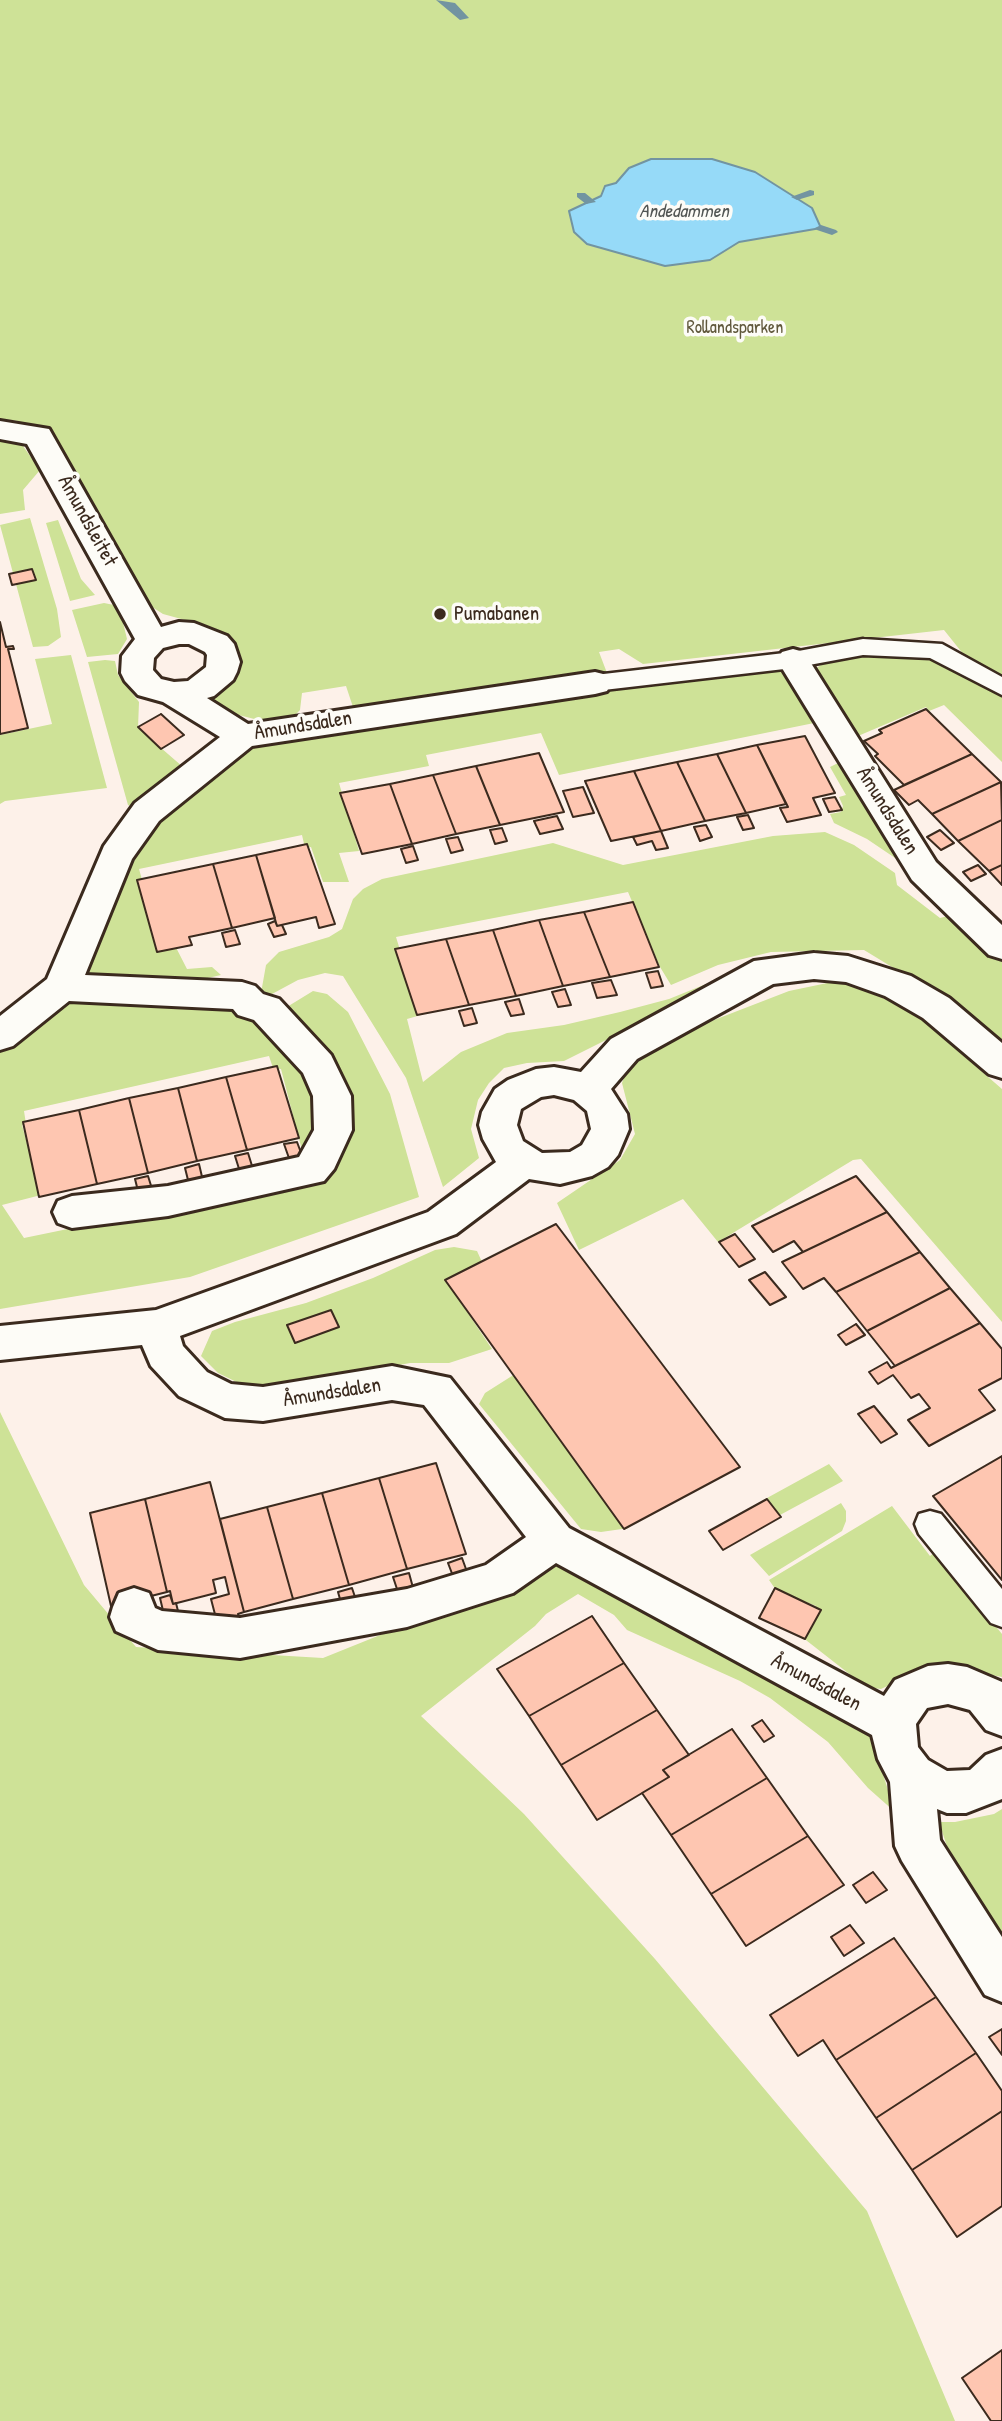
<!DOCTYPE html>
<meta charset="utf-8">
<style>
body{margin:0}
canvas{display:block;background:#fdf1e9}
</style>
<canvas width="1002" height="2421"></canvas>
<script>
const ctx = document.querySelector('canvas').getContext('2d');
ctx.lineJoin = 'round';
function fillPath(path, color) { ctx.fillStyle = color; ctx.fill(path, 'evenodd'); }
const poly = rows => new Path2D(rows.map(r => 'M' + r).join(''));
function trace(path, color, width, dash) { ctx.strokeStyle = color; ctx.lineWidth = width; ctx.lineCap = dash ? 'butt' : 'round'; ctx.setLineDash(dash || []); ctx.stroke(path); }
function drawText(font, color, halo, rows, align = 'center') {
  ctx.font = font + ' "Patrick Hand",sans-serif'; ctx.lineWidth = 7; ctx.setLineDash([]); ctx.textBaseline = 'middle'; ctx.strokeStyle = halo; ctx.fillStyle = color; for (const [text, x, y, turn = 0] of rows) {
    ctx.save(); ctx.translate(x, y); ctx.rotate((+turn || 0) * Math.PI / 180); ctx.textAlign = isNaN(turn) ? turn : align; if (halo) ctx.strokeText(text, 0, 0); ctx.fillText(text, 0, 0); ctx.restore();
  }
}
fillPath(poly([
 [0,0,1002,0,1002,686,968,660,944,630,643,664,619,649,599,652,607,673,355,713,346,686,302,693,300,710,289,721,270,723,223,711,197,698,232,644,227,636,207,626,163,614,149,605,118,571,59,445,38,436,18,421,0,419],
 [0,436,23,446,40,470,23,490,25,510,0,514],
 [30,518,57,609,61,637,48,646,33,647,0,525],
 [58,520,81,579,95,595,70,601,46,523],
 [104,603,119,606,127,639,118,654,87,657,72,610],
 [837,654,918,654,950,667,1002,695,1002,762,944,705,929,711,926,707,858,736,854,745,812,671],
 [71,655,107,788,5,801,0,804,0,735,52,724,35,659],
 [105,660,115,661,118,675,139,702,138,728,183,767,135,808,128,805,88,662],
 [776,665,789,671,819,722,559,775,541,733,426,755,429,766,339,783,359,851,339,853,349,882,323,882,311,847,305,848,302,835,139,869,143,883,187,969,212,967,221,975,199,980,62,987,116,855,161,805,262,740,525,696],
 [842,761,869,811,909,862,901,862,867,839,834,823,830,814,841,812,843,806,839,797,846,795,830,767],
 [825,832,854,845,895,873,897,885,940,918,952,915,1002,962,1002,1044,910,978,864,950,771,952,718,965,671,985,660,967,628,892,396,937,400,950,397,951,421,1015,407,1019,423,1082,461,1052,507,1033,564,1025,620,1012,669,999,721,978,722,982,564,1061,527,1063,504,1068,489,1083,478,1100,471,1129,479,1158,443,1187,406,1078,343,976,325,973,298,980,272,994,261,993,266,965,279,952,329,937,342,929,353,899,363,889,382,879,553,843,623,865,773,836],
 [837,981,905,1005,1002,1089,1002,1322,861,1159,853,1160,718,1242,683,1199,579,1250,557,1203,620,1160,635,1134,622,1083,634,1051,789,991],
 [313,991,327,994,348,1012,390,1094,419,1197,190,1277,0,1309,0,1052,48,1012,72,1000,221,1003,268,1025,316,1081,322,1126,304,1158,281,1069,273,1068,269,1056,24,1111,26,1124,22,1125,41,1195,2,1205,24,1238,325,1176,348,1133,282,1010],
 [454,1247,477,1251,482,1262,445,1279,492,1349,449,1363,410,1363,297,1384,249,1388,218,1373,201,1356,212,1331,235,1322,306,1303,373,1278,435,1250],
 [515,1374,629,1528,601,1532,581,1529,479,1404,485,1393],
 [0,1412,84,1585,136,1647,323,1658,554,1565,812,1690,868,1727,895,1812,868,1788,828,1742,770,1698,740,1681,627,1630,614,1615,578,1594,546,1614,535,1626,421,1716,524,1814,655,1959,867,2211,955,2421,0,2421],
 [829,1464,843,1481,780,1515,767,1498],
 [841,1503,846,1511,846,1521,842,1531,769,1576,750,1555],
 [892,1506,930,1556,935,1552,1002,1634,1002,1677,934,1664,881,1689,866,1687,802,1637,816,1606,776,1590,769,1580],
 [1002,1809,1002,1955,956,1874,939,1822,955,1822,994,1814]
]), '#cee297');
const water = poly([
 [651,159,712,159,755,172,812,208,821,228,739,242,710,260,665,266,587,244,574,232,569,211,601,196,605,186,616,183,629,168,651,159]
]);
fillPath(water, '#96daf8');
trace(water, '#7294a1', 2);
fillPath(poly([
 [436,0,455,3,469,18,460,20,436,0],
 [810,190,814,191,814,195,797,200,791,197,810,190],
 [577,193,585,193,596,202,586,204,577,197,577,193],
 [821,225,836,230,838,232,832,235,817,230,815,228,821,225]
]), '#7294a1');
const building = poly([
 [32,569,36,580,12,585,9,574,32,569],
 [0,622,6,647,13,646,14,649,8,649,28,728,0,734,0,622],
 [926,709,972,754,904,785,875,756,878,754,864,741,882,733,879,730,926,709],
 [161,714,184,735,161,749,138,727,161,714],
 [805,736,835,793,813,798,821,815,787,822,780,808,788,807,757,745,805,736],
 [757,745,786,804,746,813,717,754,757,745],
 [539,753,564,812,500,825,476,766,539,753],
 [717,754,746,813,705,821,677,762,717,754],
 [972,754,1001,782,932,814,918,800,909,805,894,790,972,754],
 [677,762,705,821,661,831,634,771,677,762],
 [476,766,500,825,456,834,433,775,476,766],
 [634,771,661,831,611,841,585,781,634,771],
 [433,775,456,834,412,844,390,784,433,775],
 [1001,782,1002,820,958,841,932,814,1001,782],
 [390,784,412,844,362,854,340,793,390,784],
 [583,787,594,813,573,817,563,791,583,787],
 [835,797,842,810,829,812,823,799,835,797],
 [748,815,754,828,743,830,737,817,748,815],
 [557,816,563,829,540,834,534,821,557,816],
 [1002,820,1002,865,989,871,958,841,1002,820],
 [706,825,712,837,700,841,694,827,706,825],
 [502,828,507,841,495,844,490,830,502,828],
 [940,830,954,843,941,850,927,837,940,830],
 [661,831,668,848,656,850,652,841,637,845,633,837,661,831],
 [458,837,463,850,451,853,446,839,458,837],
 [307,844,335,924,319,928,316,917,277,926,256,855,307,844],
 [413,846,418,860,406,863,401,849,413,846],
 [256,855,275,918,232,928,213,864,256,855],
 [213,864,232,928,189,937,192,945,157,952,137,880,213,864],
 [978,865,986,874,971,881,963,872,978,865],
 [1002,865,1002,885,989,871,1002,865],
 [633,902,659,967,610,977,584,912,633,902],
 [584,912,610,977,563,986,539,920,584,912],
 [539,920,563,986,516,996,493,930,539,920],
 [275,921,277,926,282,925,286,934,274,937,268,924,275,921],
 [235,930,240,944,226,947,222,933,235,930],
 [493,930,516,996,469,1005,446,939,493,930],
 [446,939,469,1005,417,1015,395,949,446,939],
 [658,971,663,986,651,988,646,973,658,971],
 [611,980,617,995,597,998,592,983,611,980],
 [565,989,571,1005,558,1007,552,992,565,989],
 [519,999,524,1014,511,1016,505,1002,519,999],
 [472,1008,477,1023,464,1026,459,1011,472,1008],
 [277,1066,299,1138,247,1150,226,1077,277,1066],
 [226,1077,247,1150,197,1161,178,1088,226,1077],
 [178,1088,197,1161,148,1173,129,1098,178,1088],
 [129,1098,148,1173,97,1184,79,1110,129,1098],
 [79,1110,97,1184,39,1197,23,1122,79,1110],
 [297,1142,303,1158,290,1161,284,1144,297,1142],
 [248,1153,253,1169,240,1172,235,1156,248,1153],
 [199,1164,203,1181,189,1184,185,1168,199,1164],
 [148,1176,153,1192,139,1195,135,1179,148,1176],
 [856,1176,887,1212,803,1252,794,1241,773,1252,752,1226,856,1176],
 [887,1212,920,1252,836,1292,824,1278,803,1289,782,1262,887,1212],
 [556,1224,740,1467,624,1529,445,1280,556,1224],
 [735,1234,755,1259,739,1267,719,1242,735,1234],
 [920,1252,950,1288,867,1331,836,1292,920,1252],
 [765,1272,786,1297,770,1305,749,1280,765,1272],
 [950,1288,980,1323,895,1366,867,1331,950,1288],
 [331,1310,339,1327,295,1343,287,1325,331,1310],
 [980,1323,1002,1349,1002,1378,979,1390,995,1410,929,1446,908,1420,930,1408,919,1394,911,1398,893,1375,878,1384,869,1372,887,1362,891,1368,980,1323],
 [856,1324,865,1335,846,1345,838,1335,856,1324],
 [874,1406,897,1434,881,1443,858,1414,874,1406],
 [1002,1456,1002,1580,933,1496,1002,1456],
 [436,1463,466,1554,407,1569,379,1478,436,1463],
 [379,1478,407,1569,349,1585,322,1493,379,1478],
 [210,1482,244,1612,238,1614,240,1621,218,1626,211,1599,229,1594,225,1577,213,1580,216,1593,173,1604,170,1591,167,1592,145,1499,210,1482],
 [322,1493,349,1585,293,1599,267,1507,322,1493],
 [145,1499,167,1592,111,1606,90,1513,145,1499],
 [767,1499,781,1517,723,1550,709,1531,767,1499],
 [267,1507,293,1599,244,1612,220,1519,267,1507],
 [462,1558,470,1580,456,1584,448,1563,462,1558],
 [409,1573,415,1595,400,1598,393,1577,409,1573],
 [352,1588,359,1609,344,1613,338,1592,352,1588],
 [775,1588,821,1610,805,1639,759,1618,775,1588],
 [170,1595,173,1604,176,1603,179,1615,165,1619,160,1598,170,1595],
 [592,1616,624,1663,529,1716,497,1669,592,1616],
 [624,1663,657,1710,561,1765,529,1716,624,1663],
 [657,1710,689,1755,663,1770,669,1777,597,1820,561,1765,657,1710],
 [762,1720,774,1736,764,1742,752,1726,762,1720],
 [732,1729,767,1778,671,1835,642,1793,669,1777,663,1770,732,1729],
 [767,1778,808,1836,711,1894,671,1835,767,1778],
 [808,1836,844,1885,746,1946,711,1894,808,1836],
 [873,1872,887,1890,866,1903,853,1885,873,1872],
 [850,1925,864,1943,844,1956,831,1937,850,1925],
 [894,1938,936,1997,836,2060,823,2040,798,2056,770,2015,894,1938],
 [936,1997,976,2053,876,2118,836,2060,936,1997],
 [1002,2029,1002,2055,989,2037,1002,2029],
 [976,2053,1002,2091,1002,2111,912,2170,876,2118,976,2053],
 [1002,2111,1002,2206,957,2237,912,2170,1002,2111],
 [1002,2350,1002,2421,991,2421,962,2378,1002,2350]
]);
fillPath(building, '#fec6b1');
trace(building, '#3b2a1e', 2);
const service = poly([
 [863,639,942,644,1002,677,1002,695,930,658,863,655,793,668,595,691,587,689,583,683,587,677,595,675,793,652,863,639],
 [930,1511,941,1514,1002,1589,1002,1627,991,1623,919,1534,915,1524,919,1514,930,1511]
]);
const minor = poly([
 [0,421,49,429,161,627,179,622,194,623,227,636,234,644,240,662,237,672,233,680,214,696,207,698,248,724,595,672,607,675,611,683,607,691,595,694,252,746,159,821,132,859,85,975,242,982,255,986,263,994,279,999,331,1055,351,1096,352,1130,334,1169,324,1181,168,1216,72,1228,58,1223,53,1212,58,1201,72,1196,168,1186,299,1157,314,1130,313,1096,303,1073,254,1020,238,1015,233,1009,69,1001,13,1046,0,1050,0,1016,47,979,104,846,135,803,220,737,163,702,138,695,125,681,121,673,122,656,135,639,27,444,0,439,0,421],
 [179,644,189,644,205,652,207,655,206,667,188,681,174,682,161,679,153,670,154,658,163,648,179,644],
 [793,649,804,652,936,862,1002,925,1002,959,989,955,912,880,777,660,782,652,793,649],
 [814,953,848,956,911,976,949,998,1002,1043,1002,1078,989,1074,923,1018,885,996,846,982,814,979,773,984,637,1059,611,1089,627,1114,629,1129,618,1155,608,1167,592,1176,560,1184,529,1179,456,1234,180,1336,183,1346,207,1372,231,1384,263,1387,392,1366,450,1378,569,1528,884,1696,895,1680,928,1666,948,1664,967,1667,1002,1682,1002,1736,986,1730,970,1710,948,1704,927,1708,916,1724,918,1747,928,1760,947,1771,970,1770,986,1755,1002,1749,1002,1799,966,1813,947,1813,937,1809,940,1840,1002,1937,1002,2002,985,1995,902,1861,895,1846,890,1782,878,1759,872,1735,556,1563,513,1593,407,1627,240,1658,158,1650,116,1631,110,1617,113,1607,119,1593,134,1588,149,1593,155,1608,162,1611,240,1618,407,1589,486,1565,526,1537,424,1405,392,1400,263,1421,225,1418,179,1396,151,1366,142,1345,0,1360,0,1326,156,1310,428,1212,496,1162,483,1139,479,1125,482,1112,495,1089,508,1080,536,1069,554,1067,581,1072,611,1039,754,961,814,953],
 [554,1095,574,1100,587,1111,591,1129,582,1145,570,1152,542,1153,523,1141,517,1125,521,1109,541,1097,554,1095]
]);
trace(service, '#3b2a1e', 5);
trace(minor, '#3b2a1e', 6);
fillPath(service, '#fdfcf7');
fillPath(minor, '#fdfcf7');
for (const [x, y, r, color] of [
 [440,614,7,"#3b2a1e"]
]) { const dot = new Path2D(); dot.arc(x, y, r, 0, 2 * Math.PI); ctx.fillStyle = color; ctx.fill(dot); trace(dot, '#fdfcf7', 2.5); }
drawText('18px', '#60583c', '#fdfcf7', [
 ["Rollandsparken",735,328]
]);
drawText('italic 19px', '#525654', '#fdfcf7', [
 ["Andedammen",684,212]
]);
drawText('21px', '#3b2a1e', '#fdfcf7', [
 ["Åmundsleitet",87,521,61],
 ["Åmundsdalen",303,726,-9],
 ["Åmundsdalen",887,811,58],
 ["Åmundsdalen",332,1393,-9],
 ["Åmundsdalen",816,1683,28]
]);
drawText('21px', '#3b2a1e', '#fdfcf7', [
 ["Pumabanen",454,614]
], 'left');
</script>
